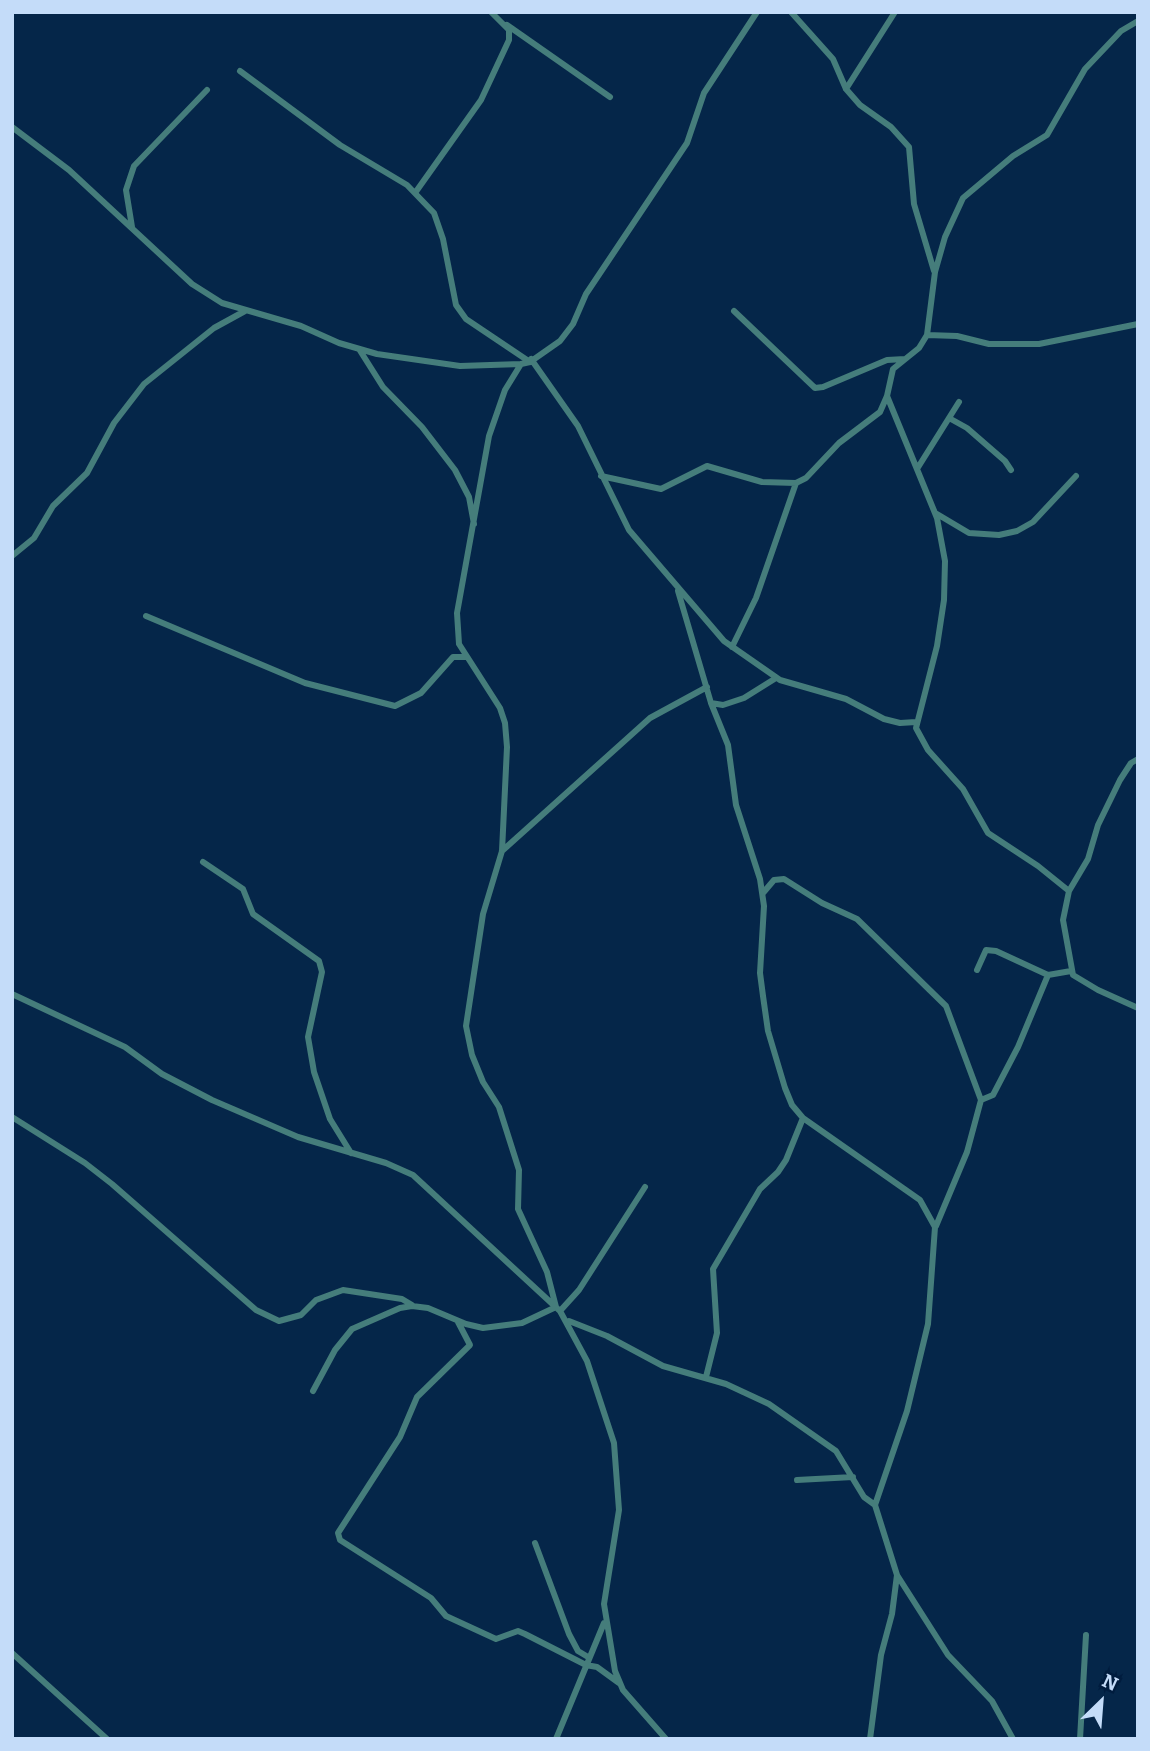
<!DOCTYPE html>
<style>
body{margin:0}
#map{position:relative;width:1150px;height:1751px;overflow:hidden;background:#052649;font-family:Bitter,serif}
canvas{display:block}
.frame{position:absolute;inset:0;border:14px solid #c4dcf9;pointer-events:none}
.north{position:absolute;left:1066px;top:1667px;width:70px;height:70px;-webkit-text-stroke:5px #001c3e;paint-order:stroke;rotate:25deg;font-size:19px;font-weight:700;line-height:28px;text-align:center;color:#c4dcf9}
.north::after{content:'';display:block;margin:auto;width:24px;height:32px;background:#c4dcf9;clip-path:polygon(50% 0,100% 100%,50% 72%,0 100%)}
</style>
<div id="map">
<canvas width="1150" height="1751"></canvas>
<div class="frame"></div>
<div class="north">N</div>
</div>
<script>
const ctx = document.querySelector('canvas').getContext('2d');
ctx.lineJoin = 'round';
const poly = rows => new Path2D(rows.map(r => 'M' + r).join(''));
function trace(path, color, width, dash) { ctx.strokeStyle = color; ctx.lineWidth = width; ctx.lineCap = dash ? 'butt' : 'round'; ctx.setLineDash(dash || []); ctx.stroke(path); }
trace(poly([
 [791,12,833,59,846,89,860,105,891,127,909,147,914,204,934,271],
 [1138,21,1121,31,1085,69,1047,135,1013,156,963,198,945,237,935,272,927,335,919,348,893,369,887,396,937,518,945,561,944,600,937,646,916,728,928,750,963,789,988,833,1038,866,1069,891,1063,920,1073,975,1098,990,1138,1008],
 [507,25,610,97],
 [240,71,340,145,407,185,434,213,443,239,456,305,466,319,530,362],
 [846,89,895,12],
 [12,127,69,170,192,284,222,303,301,326,339,343,377,354,460,366,521,364],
 [415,193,481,100,509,40,509,30,491,12],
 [132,227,126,190,134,166,207,90],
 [734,311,815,388,823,387,887,360,905,359],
 [927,335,957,336,989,344,1039,344,1138,324],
 [359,349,383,387,422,427,455,470,469,497,474,524],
 [531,359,578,426,629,530,724,641,780,680,846,699,884,719,900,723,916,722],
 [949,418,967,428,1005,461,1011,470],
 [917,469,959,402],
 [601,476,661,489,707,466,762,482,796,483,806,478,839,443,880,412,887,396],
 [937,514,969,533,999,535,1017,531,1033,522,1076,476],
 [12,556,34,538,53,506,87,473,114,423,144,384,214,328,245,311],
 [678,591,711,703,728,745,736,805,760,879,764,906,760,973,763,996,768,1031,785,1088,792,1105,803,1118,920,1200,935,1227,928,1324,907,1411,875,1505,897,1575,948,1655,992,1701,1013,1739],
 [146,616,305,683,395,706,421,693,453,657,465,657],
 [732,647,756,598,796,483],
 [711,703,723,705,744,698,776,678],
 [502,851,650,718,707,687],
 [203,862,243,889,253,914,319,961,322,972,308,1037,314,1072,330,1119,351,1153],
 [1069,891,1088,859,1098,825,1120,780,1131,763,1138,759],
 [763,893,774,880,784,879,822,903,857,919,946,1006,981,1100,967,1152,936,1226],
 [977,970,986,950,996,951,1048,975],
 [12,994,125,1047,162,1074,212,1100,298,1137,386,1163,413,1175,560,1311,587,1361,614,1443,619,1510,604,1604,615,1671,623,1690,666,1739],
 [981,1100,993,1095,1018,1047,1048,975,1071,971],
 [12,1117,85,1163,112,1184,256,1310,279,1321,301,1315,316,1300,343,1290,402,1299,412,1305],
 [560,1311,579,1290,645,1187],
 [569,1321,607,1336,663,1366,726,1384,769,1404,836,1451,864,1497,875,1505],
 [458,1322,470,1345,417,1397,400,1437,338,1533,340,1540,431,1598,446,1616,496,1639,518,1631,525,1634,586,1665,597,1667,619,1683],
 [706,1377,717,1333,713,1269,760,1189,778,1172,786,1160,803,1118],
 [313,1391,335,1350,352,1329,400,1308,412,1306,428,1308,466,1324,483,1328,522,1323,556,1307,547,1272,518,1209,519,1170,499,1107,483,1082,472,1055,466,1026,483,914,502,851,507,747,505,723,500,708,459,644,457,613,489,436,505,390,521,364,530,362,560,341,573,324,586,294,687,143,704,93,757,12],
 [797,1480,853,1477],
 [535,1543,569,1634,578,1651,588,1657],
 [12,1653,107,1739],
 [556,1739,604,1623],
 [870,1739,881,1655,892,1614,897,1575],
 [1080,1739,1086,1635]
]), '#457d7b', 6);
</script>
